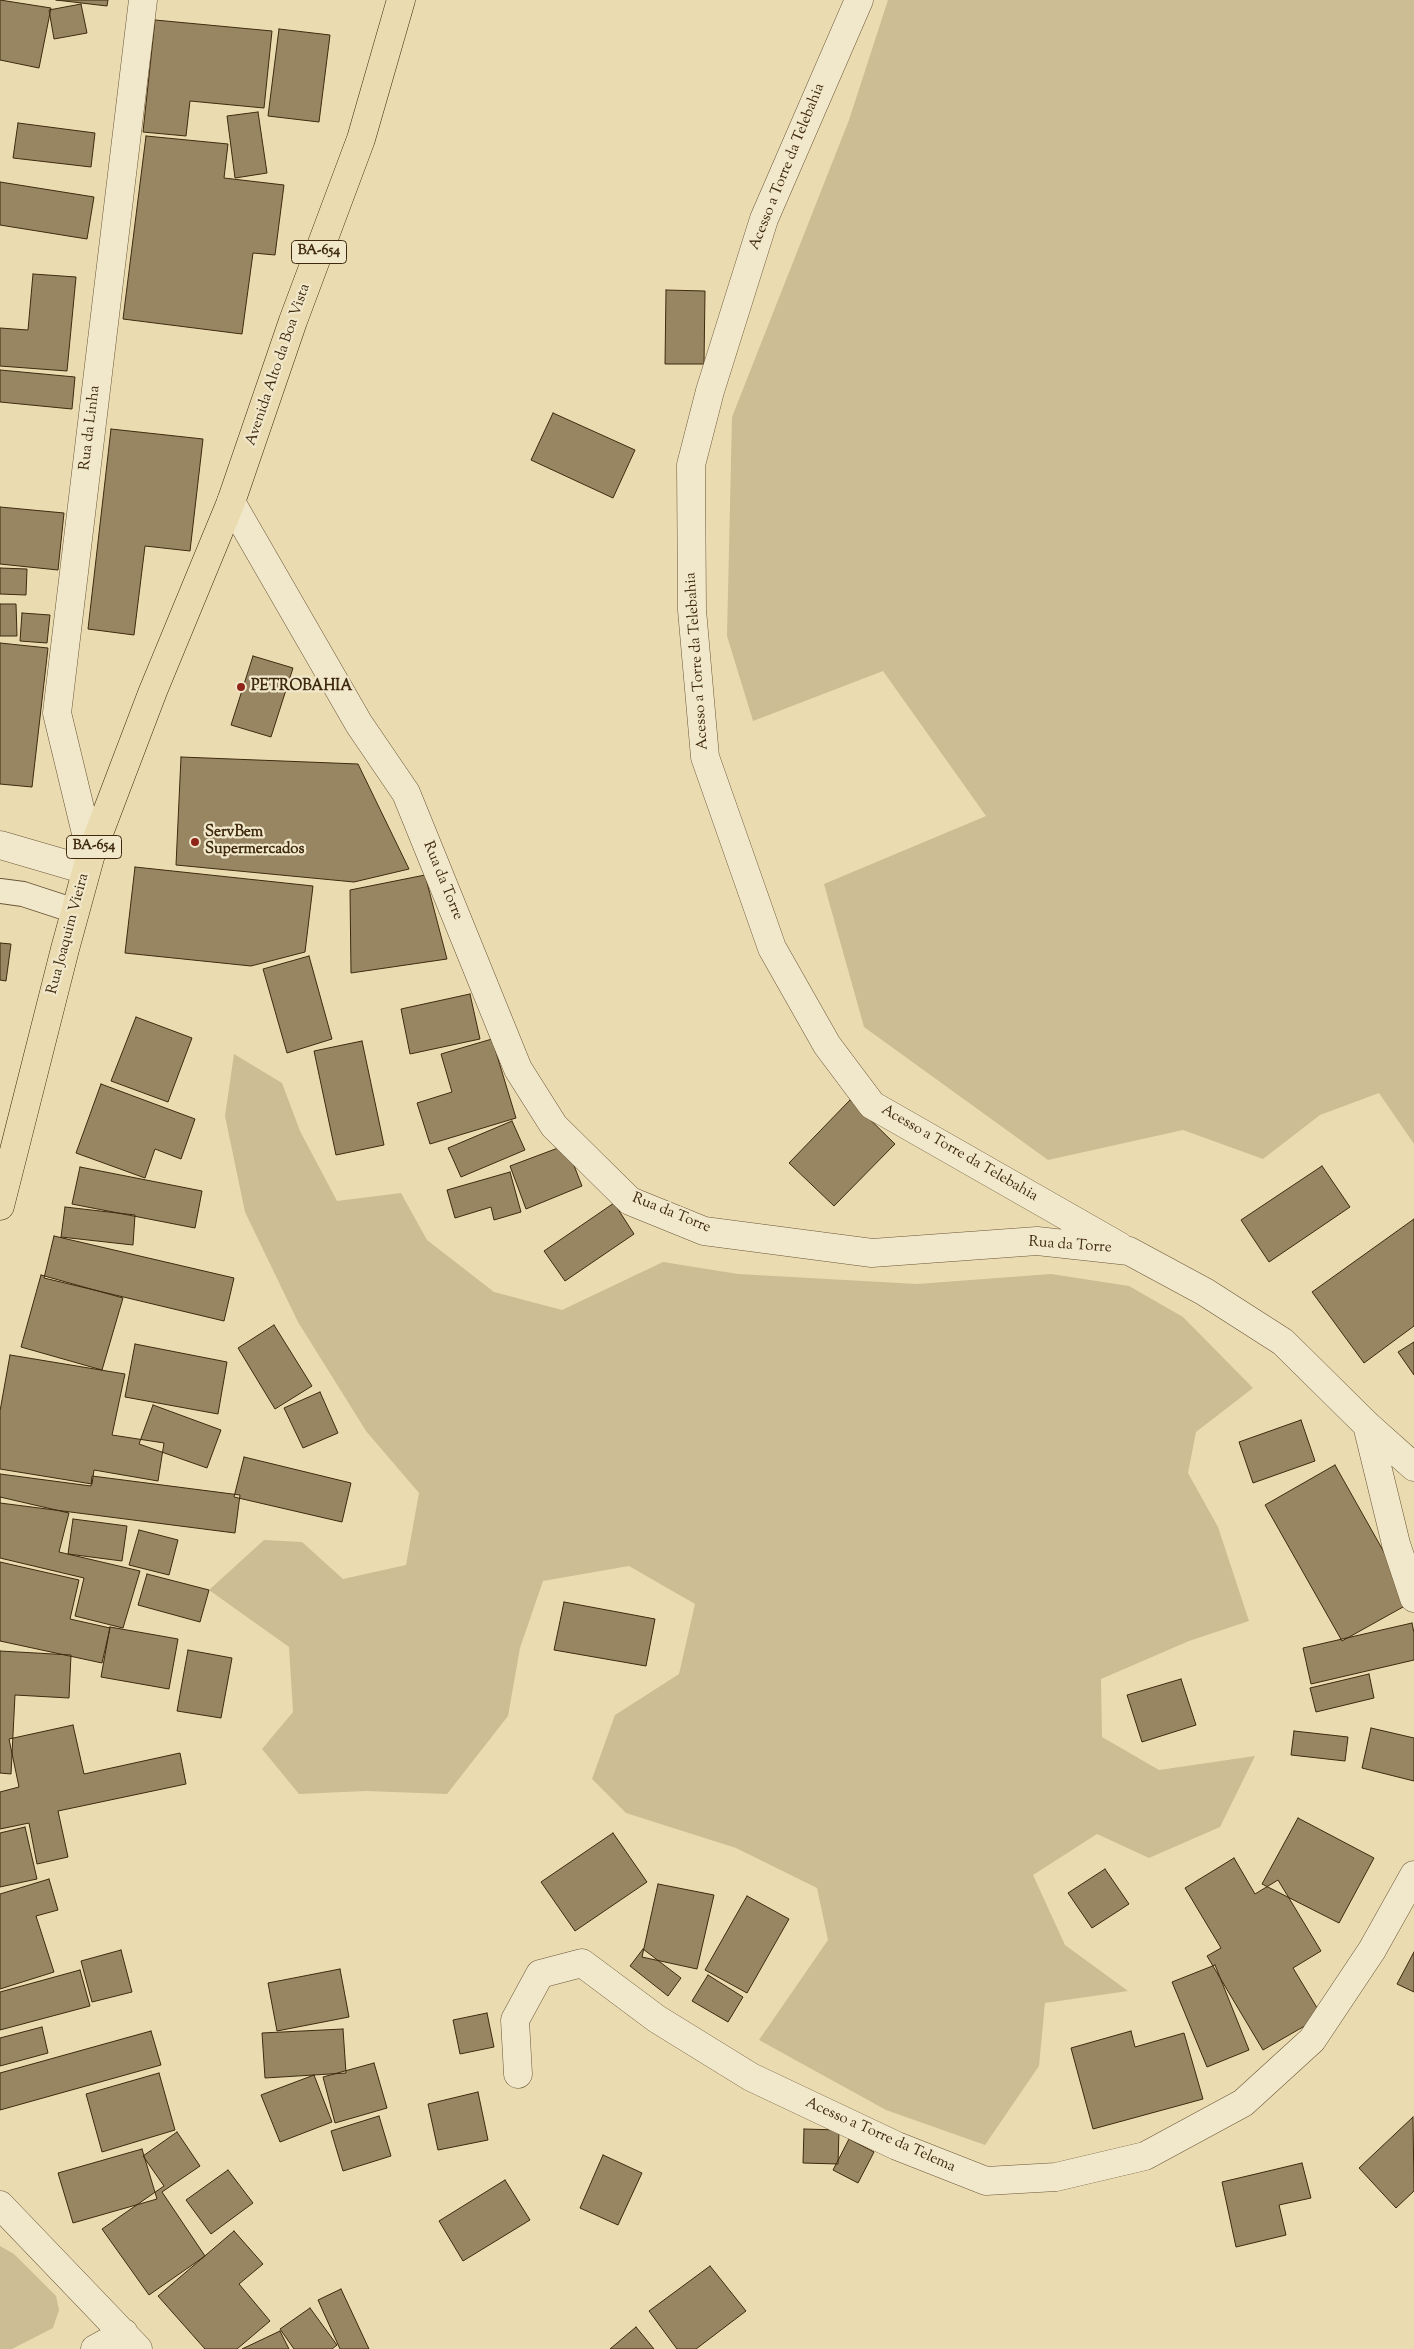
<!DOCTYPE html>
<style>
body{margin:0}
canvas{display:block;background:#eadbb0}
</style>
<canvas width="1414" height="2349"></canvas>
<script>
const ctx = document.querySelector('canvas').getContext('2d');
ctx.lineJoin = 'round';
function fillPath(path, color) { ctx.fillStyle = color; ctx.fill(path, 'evenodd'); }
const poly = rows => new Path2D(rows.map(r => 'M' + r).join(''));
function trace(path, color, width, dash) { ctx.strokeStyle = color; ctx.lineWidth = width; ctx.lineCap = dash ? 'butt' : 'round'; ctx.setLineDash(dash || []); ctx.stroke(path); }
function drawText(font, color, halo, rows, align = 'center') {
  ctx.font = font + ' "Sorts Mill Goudy",serif'; ctx.lineWidth = 4.5; ctx.setLineDash([]); ctx.textBaseline = 'middle'; ctx.strokeStyle = halo; ctx.fillStyle = color; for (const [text, x, y, turn = 0] of rows) {
    ctx.save(); ctx.translate(x, y); ctx.rotate((+turn || 0) * Math.PI / 180); ctx.textAlign = isNaN(turn) ? turn : align; if (halo) ctx.strokeText(text, 0, 0); ctx.fillText(text, 0, 0); ctx.restore();
  }
}
fillPath(poly([
 [888,0,1414,0,1414,1144,1379,1093,1320,1115,1263,1159,1183,1130,1048,1160,864,1027,824,884,986,816,883,671,753,721,727,636,732,417,849,120],
 [234,1054,282,1083,300,1131,337,1201,401,1193,427,1240,494,1292,562,1310,663,1262,738,1274,917,1284,1051,1274,1129,1286,1183,1317,1253,1388,1196,1432,1188,1473,1218,1527,1249,1621,1189,1641,1101,1679,1102,1737,1159,1770,1255,1756,1220,1827,1149,1858,1097,1834,1033,1875,1065,1945,1128,1991,1045,2003,1039,2066,985,2145,886,2110,759,2040,828,1940,817,1888,736,1848,626,1813,592,1779,615,1715,679,1674,695,1604,629,1566,543,1581,520,1648,508,1716,447,1794,366,1791,299,1794,262,1749,293,1712,289,1647,209,1590,264,1540,302,1542,343,1579,406,1565,419,1493,366,1431,298,1322,245,1212,225,1116],
 [0,2246,14,2254,56,2296,59,2310,53,2328,12,2349,0,2349]
]), '#cdbd94');
const building = poly([
 [0,0,51,8,39,68,0,60,0,0],
 [56,0,108,0,107,6,56,0],
 [81,4,87,33,54,39,49,10,81,4],
 [155,20,272,31,264,108,190,101,186,136,143,132,155,20],
 [279,29,330,35,319,122,268,116,279,29],
 [258,112,267,173,235,178,227,116,258,112],
 [18,123,95,133,91,167,13,158,18,123],
 [146,136,228,144,224,178,284,185,275,255,253,253,242,334,123,319,146,136],
 [0,182,94,197,87,239,0,225,0,182],
 [33,274,76,277,67,371,0,366,0,328,28,330,33,274],
 [666,290,705,291,704,364,665,364,666,290],
 [0,370,75,377,72,409,0,402,0,370],
 [553,413,635,450,613,498,531,460,553,413],
 [111,429,203,439,190,551,145,546,134,635,88,629,111,429],
 [0,507,64,513,58,570,0,564,0,507],
 [0,568,27,569,26,595,0,594,0,568],
 [0,604,16,604,17,636,0,636,0,604],
 [22,613,50,615,47,643,20,641,22,613],
 [0,643,48,648,32,787,0,784,0,643],
 [253,656,293,668,271,737,231,725,253,656],
 [181,757,358,764,409,869,354,882,176,865,181,757],
 [135,867,313,886,305,952,251,966,125,953,135,867],
 [425,875,447,959,351,973,350,890,425,875],
 [0,943,11,944,6,981,0,980,0,943],
 [309,956,332,1039,287,1053,263,969,309,956],
 [470,994,480,1039,410,1054,401,1009,470,994],
 [136,1017,192,1038,168,1102,111,1081,136,1017],
 [492,1039,516,1118,430,1144,417,1103,452,1092,441,1054,492,1039],
 [362,1041,384,1145,336,1155,314,1051,362,1041],
 [101,1084,195,1119,181,1159,155,1149,145,1178,76,1153,101,1084],
 [850,1100,895,1144,834,1206,789,1163,850,1100],
 [512,1121,525,1150,461,1177,448,1148,512,1121],
 [566,1145,582,1186,526,1209,510,1166,566,1145],
 [1322,1166,1350,1207,1269,1262,1241,1220,1322,1166],
 [80,1167,202,1191,195,1228,72,1204,80,1167],
 [510,1172,521,1212,494,1220,491,1207,455,1218,447,1190,510,1172],
 [614,1203,634,1234,565,1281,544,1251,614,1203],
 [65,1207,135,1215,133,1245,61,1237,65,1207],
 [1414,1219,1414,1326,1364,1363,1312,1292,1414,1219],
 [54,1236,234,1278,224,1321,44,1278,54,1236],
 [41,1275,123,1298,102,1370,21,1347,41,1275],
 [274,1325,312,1386,275,1409,238,1348,274,1325],
 [1414,1342,1414,1375,1398,1352,1414,1342],
 [135,1344,227,1362,218,1414,125,1397,135,1344],
 [10,1355,125,1374,112,1435,164,1443,158,1481,94,1470,92,1484,0,1469,0,1411,10,1355],
 [320,1392,338,1433,303,1448,284,1408,320,1392],
 [153,1405,221,1430,207,1468,139,1444,153,1405],
 [1301,1420,1315,1461,1253,1483,1239,1442,1301,1420],
 [244,1457,351,1483,342,1522,234,1497,244,1457],
 [1335,1465,1412,1602,1342,1641,1265,1505,1335,1465],
 [0,1474,91,1486,92,1476,240,1495,235,1533,0,1503,0,1474],
 [0,1497,69,1513,59,1552,140,1571,123,1628,75,1616,84,1578,0,1558,0,1497],
 [73,1519,127,1526,122,1561,68,1554,73,1519],
 [139,1530,178,1540,169,1575,129,1565,139,1530],
 [0,1562,79,1580,70,1619,110,1628,102,1663,0,1641,0,1562],
 [147,1574,209,1590,200,1622,138,1605,147,1574],
 [564,1602,655,1619,646,1666,554,1650,564,1602],
 [1412,1623,1414,1633,1414,1660,1311,1684,1303,1648,1412,1623],
 [110,1627,178,1639,169,1689,101,1677,110,1627],
 [188,1650,232,1658,221,1718,177,1711,188,1650],
 [0,1651,71,1655,69,1698,15,1695,11,1774,0,1773,0,1651],
 [1369,1674,1374,1698,1316,1712,1310,1688,1369,1674],
 [1181,1679,1196,1725,1142,1742,1127,1695,1181,1679],
 [73,1725,84,1774,180,1753,186,1784,58,1811,68,1857,37,1864,29,1823,0,1829,0,1792,19,1787,9,1739,73,1725],
 [1371,1728,1414,1738,1414,1781,1362,1768,1371,1728],
 [1294,1731,1348,1737,1345,1761,1291,1755,1294,1731],
 [1298,1818,1374,1858,1339,1923,1262,1884,1298,1818],
 [25,1827,37,1879,0,1887,0,1833,25,1827],
 [613,1833,647,1882,575,1931,541,1882,613,1833],
 [1234,1858,1255,1894,1278,1880,1321,1951,1293,1968,1322,2016,1263,2050,1207,1956,1221,1948,1185,1888,1234,1858],
 [1105,1869,1129,1904,1092,1928,1068,1893,1105,1869],
 [49,1879,58,1910,36,1916,54,1972,0,1989,0,1894,49,1879],
 [658,1884,714,1895,697,1969,642,1957,658,1884],
 [747,1896,789,1919,747,1993,705,1970,747,1896],
 [643,1949,681,1978,668,1996,630,1966,643,1949],
 [121,1950,132,1992,92,2002,81,1961,121,1950],
 [1414,1952,1414,1992,1397,1984,1414,1952],
 [1215,1965,1249,2050,1207,2067,1172,1982,1215,1965],
 [340,1969,349,2017,277,2031,268,1983,340,1969],
 [80,1970,90,2006,0,2030,0,1992,80,1970],
 [708,1975,743,1997,728,2022,692,2001,708,1975],
 [487,2013,494,2047,460,2054,453,2020,487,2013],
 [42,2027,48,2053,0,2066,0,2038,42,2027],
 [343,2029,346,2073,265,2078,262,2033,343,2029],
 [151,2031,161,2065,0,2110,0,2073,151,2031],
 [1131,2031,1135,2047,1184,2033,1203,2099,1093,2129,1071,2048,1131,2031],
 [374,2063,387,2108,335,2123,323,2077,374,2063],
 [159,2073,175,2130,102,2152,86,2094,159,2073],
 [314,2075,332,2122,280,2142,261,2095,314,2075],
 [478,2092,488,2140,438,2150,428,2104,478,2092],
 [379,2116,391,2156,343,2171,331,2131,379,2116],
 [1413,2117,1414,2191,1396,2208,1359,2168,1413,2117],
 [804,2129,839,2130,838,2164,803,2163,804,2129],
 [177,2132,200,2166,162,2192,205,2256,149,2295,102,2229,164,2186,143,2156,177,2132],
 [849,2139,874,2152,858,2183,833,2170,849,2139],
 [142,2149,157,2199,73,2223,58,2173,142,2149],
 [603,2155,642,2173,618,2225,580,2208,603,2155],
 [1302,2163,1311,2198,1279,2205,1286,2235,1236,2247,1222,2182,1302,2163],
 [228,2170,253,2203,211,2234,186,2200,228,2170],
 [505,2180,530,2220,463,2261,439,2221,505,2180],
 [234,2231,263,2264,239,2284,270,2321,237,2349,205,2349,158,2296,234,2231],
 [710,2266,746,2311,696,2349,677,2349,649,2311,710,2266],
 [341,2289,369,2349,340,2349,318,2300,341,2289],
 [310,2308,337,2345,332,2349,294,2349,280,2329,310,2308],
 [636,2327,654,2349,610,2349,636,2327],
 [280,2331,289,2349,242,2349,280,2331]
]);
fillPath(building, '#988662');
trace(building, '#3f2a0e', 1);
const lane = poly([
 [0,891,23,894,75,911]
]);
const street = poly([
 [859,0,764,219,710,391,691,465,692,610,705,757,772,948,827,1045,872,1105,1119,1246],
 [231,502,359,724,406,793,518,1069,554,1126,630,1201,704,1231,872,1253,1037,1241,1129,1251,1205,1292,1283,1342,1367,1425,1414,1467],
 [0,845,86,870],
 [91,854,57,713,143,0],
 [1367,1425,1396,1544,1414,1598],
 [518,2074,515,2020,540,1974,582,1963,657,2019,751,2077,897,2146,986,2181,1056,2177,1145,2156,1243,2103,1312,2040,1372,1950,1414,1875],
 [0,2205,138,2349],
 [95,2349,124,2333]
]);
const primary = poly([
 [0,1206,65,949,91,854,153,691,231,502,293,321,361,139,401,0]
]);
trace(lane, '#6a5636', 26);
trace(street, '#6a5636', 29);
trace(primary, '#3f2a0e', 29);
trace(lane, '#f1e8cc', 24);
trace(street, '#f1e8cc', 28);
trace(primary, '#eadbb0', 28);
for (const [x, y, r, color] of [
 [241,687,5,"#8f2418"],
 [195,842,5,"#8f2418"]
]) { const dot = new Path2D(); dot.arc(x, y, r, 0, 2 * Math.PI); ctx.fillStyle = color; ctx.fill(dot); trace(dot, '#f1e8cc', 2); }
for (const [x, y, w] of [
 [319,252,55],
 [94,847,55]
]) { const box = new Path2D(); box.roundRect(x - w / 2, y - 11.5, w, 23, 4); ctx.fillStyle = '#f1e8cc'; ctx.fill(box); trace(box, '#3f2a0e', 1); }
drawText('bold 14px', '#3f2a0e', null, [
 ["BA-654",319,252],
 ["BA-654",94,847]
]);
drawText('15px', '#3f2a0e', '#f1e8cc', [
 ["Acesso a Torre da Telebahia",788,167,-68],
 ["Avenida Alto da Boa Vista",279,365,-71],
 ["Rua da Linha",91,428,-83],
 ["Acesso a Torre da Telebahia",698,661,-94],
 ["Rua da Torre",442,881,68],
 ["Rua Joaquim Vieira",69,934,-75],
 ["Acesso a Torre da Telebahia",959,1154,30],
 ["Rua da Torre",671,1214,22],
 ["Rua da Torre",1070,1246,4],
 ["Acesso a Torre da Telema",880,2136,24]
]);
drawText('bold 15px', '#3f2a0e', '#f1e8cc', [
 ["PETROBAHIA",251,687],
 ["ServBem",205,833],
 ["Supermercados",205,850]
], 'left');
</script>
